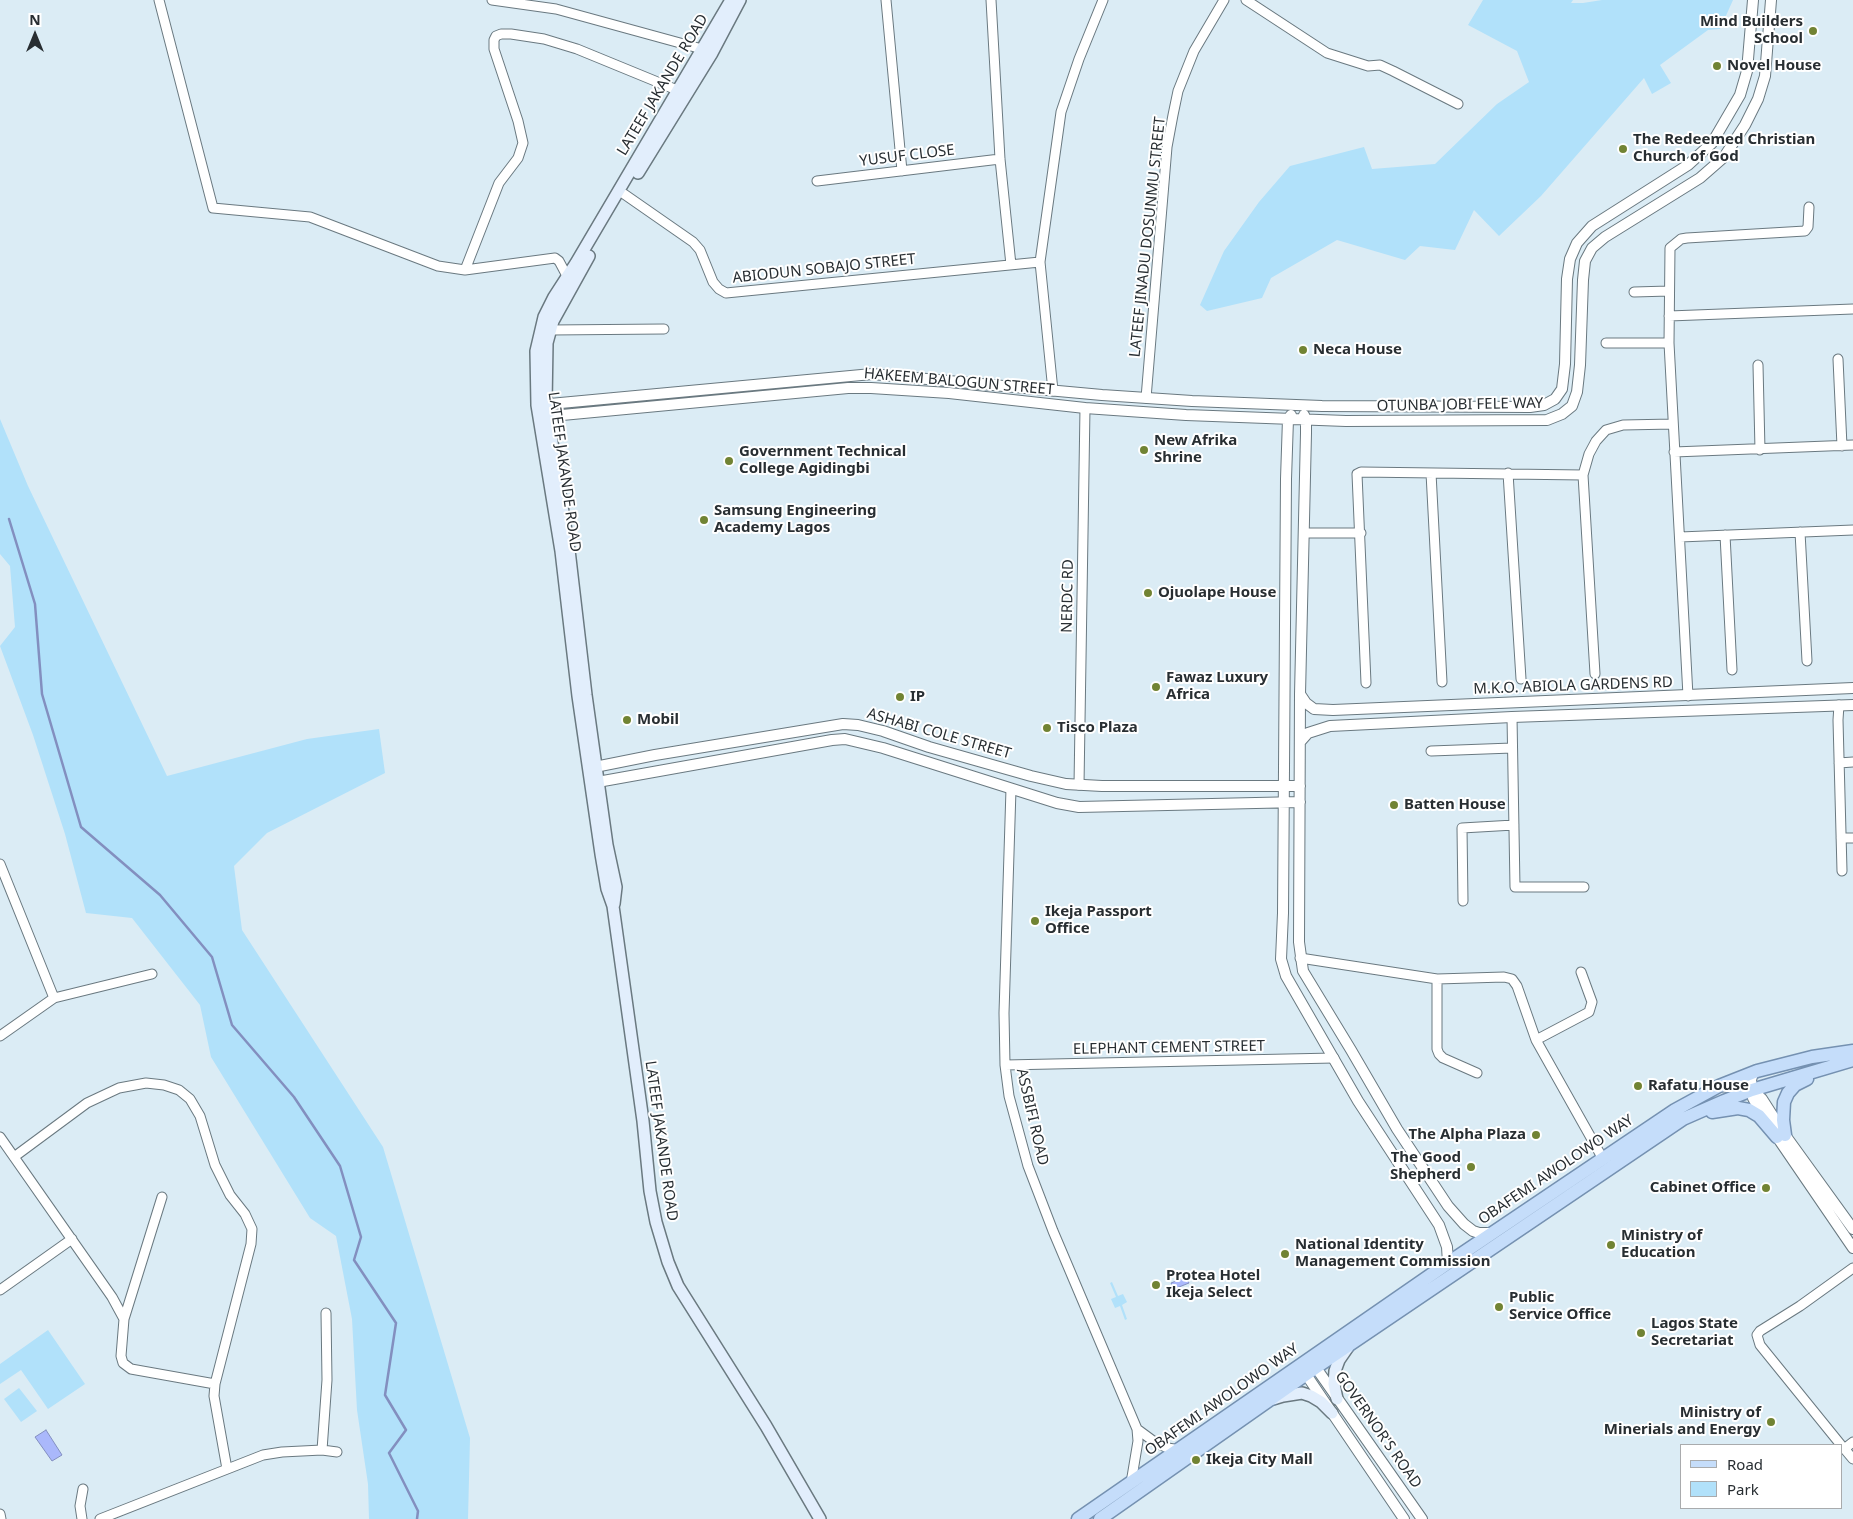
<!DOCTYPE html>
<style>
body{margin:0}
#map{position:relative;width:1853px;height:1519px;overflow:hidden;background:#dbecf5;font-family:"Noto Sans",sans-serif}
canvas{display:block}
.legend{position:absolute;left:1680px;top:1444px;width:162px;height:65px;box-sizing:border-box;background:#fff;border:1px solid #a9abad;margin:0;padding:6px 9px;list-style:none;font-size:15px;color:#282e32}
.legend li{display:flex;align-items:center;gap:10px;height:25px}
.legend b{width:25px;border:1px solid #a9abad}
.north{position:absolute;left:10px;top:10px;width:50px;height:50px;-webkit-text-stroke:4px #fff;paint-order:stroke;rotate:0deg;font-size:14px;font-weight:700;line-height:20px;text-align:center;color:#282e32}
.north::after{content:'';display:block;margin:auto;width:18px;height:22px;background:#282e32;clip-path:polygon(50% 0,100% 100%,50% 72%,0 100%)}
</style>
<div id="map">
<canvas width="1853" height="1519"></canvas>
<ul class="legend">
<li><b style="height:6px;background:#c5ddfa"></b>Road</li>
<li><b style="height:14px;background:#b1e1fa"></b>Park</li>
</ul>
<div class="north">N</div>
</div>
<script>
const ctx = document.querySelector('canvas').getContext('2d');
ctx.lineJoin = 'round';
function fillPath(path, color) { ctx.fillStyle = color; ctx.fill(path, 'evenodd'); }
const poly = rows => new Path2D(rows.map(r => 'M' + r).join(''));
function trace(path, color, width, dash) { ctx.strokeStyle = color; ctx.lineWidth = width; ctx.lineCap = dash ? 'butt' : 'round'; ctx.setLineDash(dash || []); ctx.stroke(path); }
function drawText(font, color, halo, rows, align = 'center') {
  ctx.font = font + ' "Noto Sans",sans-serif'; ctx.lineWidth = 4; ctx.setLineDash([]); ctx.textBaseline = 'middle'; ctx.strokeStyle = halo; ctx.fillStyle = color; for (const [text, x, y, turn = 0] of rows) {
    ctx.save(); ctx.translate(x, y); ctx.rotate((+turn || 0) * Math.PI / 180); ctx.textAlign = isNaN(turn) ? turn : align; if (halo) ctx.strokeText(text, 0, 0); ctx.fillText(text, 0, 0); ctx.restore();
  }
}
fillPath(poly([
 [1483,0,1573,0,1571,3,1583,3,1602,0,1733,0,1720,29,1708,30,1660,65,1671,83,1652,94,1644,78,1541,196,1499,236,1474,210,1455,250,1420,246,1405,260,1337,240,1271,278,1262,298,1207,311,1200,305,1224,251,1259,202,1290,166,1364,147,1372,169,1435,164,1497,104,1529,82,1517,51,1468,25],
 [0,419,28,486,167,776,307,739,379,729,385,773,267,833,234,866,242,930,383,1147,470,1438,468,1519,369,1519,368,1484,357,1410,352,1319,336,1236,310,1218,211,1057,200,1005,132,918,86,913,65,834,33,735,0,646,15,627,10,566,0,554],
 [1112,1282,1118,1296,1123,1294,1127,1302,1122,1305,1127,1319,1125,1320,1120,1306,1115,1308,1111,1299,1116,1297,1110,1283],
 [48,1330,85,1384,48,1409,21,1370,0,1384,0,1364],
 [19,1388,37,1411,21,1422,4,1399]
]), '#b1e1fa');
const water = poly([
 [1186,1277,1189,1283,1174,1289,1171,1283,1186,1277],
 [46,1430,62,1455,52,1461,35,1437,46,1430]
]);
fillPath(water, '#aab8fb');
trace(water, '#838fbf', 1);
trace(poly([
 [9,519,35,604,42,694,81,827,160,895,212,957,232,1025,294,1097,340,1166,361,1237,354,1260,396,1323,385,1395,406,1430,389,1453,418,1511,417,1519]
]), '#838fbf', 2.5);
const minor = poly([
 [159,0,213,208,310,217,438,266,465,270,555,258,559,261,567,276],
 [492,0,556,9,702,49],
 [886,0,902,171],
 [991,0,1000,159,1011,265],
 [1246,0,1327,53,1368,66,1380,65,1393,71,1458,104],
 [817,181,1000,159],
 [624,194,693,242,700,250,713,282,719,289,726,293,1040,262],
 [465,270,499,183,518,158,523,143,518,121,494,49,494,40,496,36,501,34,511,34,544,39,577,49,677,90],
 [1634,292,1669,291],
 [1669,316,1853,309],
 [551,330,664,329],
 [1606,343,1669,343],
 [1838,359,1842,446],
 [1758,365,1760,450],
 [1053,391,1040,262,1061,112,1079,59,1103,0],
 [1146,398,1167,147,1173,115,1178,91,1194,51,1224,0],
 [1674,452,1853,445],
 [1431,473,1442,682],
 [1508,473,1521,679],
 [1800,532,1807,661],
 [1304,533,1361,533],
 [1725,535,1732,670],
 [1680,537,1853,530],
 [1595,674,1583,475,1589,454,1596,441,1606,430,1623,425,1673,424],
 [1366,683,1357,474,1361,472,1583,475],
 [1688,696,1669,343,1670,248,1681,239,1687,238,1805,231,1808,227,1809,207],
 [1839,705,1838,720,1842,871],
 [1512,717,1515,887,1584,887],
 [1431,751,1512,748],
 [1839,763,1853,762],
 [1079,785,1085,408],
 [1011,789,1004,1013,1005,1065,1009,1096,1028,1166,1053,1231,1137,1429,1138,1441,1131,1483],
 [1841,838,1853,838],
 [0,864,54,998],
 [1463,901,1462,828,1514,825],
 [1300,958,1437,979,1504,977,1512,979,1517,986,1536,1040,1603,1159],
 [1437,979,1437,1049,1439,1054,1443,1058,1477,1073],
 [0,1036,54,998,152,974],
 [1536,1040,1589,1012,1592,1002,1581,972],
 [1005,1065,1334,1058],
 [0,1137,112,1297,124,1319,121,1356,123,1363,131,1369,215,1384],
 [14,1157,87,1103,119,1088,146,1083,164,1085,179,1090,190,1099,200,1116,215,1165,230,1195,245,1214,252,1229,251,1244,215,1384,214,1396,227,1469],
 [0,1290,72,1239],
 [124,1319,162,1197],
 [1137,1429,1156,1443,1168,1448,1179,1450],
 [1841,1445,1760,1345,1757,1335,1760,1331,1800,1306,1853,1268],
 [1842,1446,1853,1459],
 [1844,1449,1853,1442],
 [322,1450,327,1380,326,1313],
 [0,1514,1,1519],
 [82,1519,80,1506,83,1489],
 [100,1519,263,1455,282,1452,322,1450,337,1452]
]);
const tertiary = poly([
 [539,405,872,374,1102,395,1192,401,1322,406,1530,407,1544,405,1555,399,1562,389,1565,364,1567,279,1570,259,1577,243,1592,226,1688,165,1712,143,1740,95,1747,71,1753,0],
 [1291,415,1288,419,1286,479,1283,913,1281,959,1286,976,1358,1101,1439,1225,1447,1247,1448,1263],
 [1304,415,1306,420,1306,433,1300,694,1299,942,1303,971,1351,1050,1397,1129,1448,1206,1464,1224,1473,1231,1479,1233,1493,1233],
 [541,417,848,388,871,388,949,393,1085,408,1186,415,1346,421,1547,420,1562,414,1572,406,1577,392,1580,365,1583,280,1585,261,1592,248,1605,237,1700,178,1724,157,1745,125,1758,99,1765,76,1771,0],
 [1300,694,1306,703,1314,709,1333,710,1853,688],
 [1300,742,1308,733,1330,726,1512,717,1853,705],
 [590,768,655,755,843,724,858,725,883,731,929,747,1031,776,1066,784,1102,786,1300,786],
 [592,783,832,740,845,739,883,748,1057,803,1079,807,1300,802],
 [1753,1073,1751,1080,1753,1098,1765,1119],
 [1721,1086,1752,1090,1762,1099,1785,1135,1853,1229],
 [1773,1131,1853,1248],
 [1312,1362,1422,1519],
 [1303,1370,1404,1519]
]);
const secondary = poly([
 [731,0,576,263,554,297,544,317,536,351,537,405,561,551,578,696,601,854,607,889,613,906,643,1121,650,1191,656,1222,668,1262,678,1286,766,1426,820,1519],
 [638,173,712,53,740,0],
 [589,256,553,321,547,343,546,404,569,550,586,695,607,845,616,887,614,904],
 [1273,1399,1283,1396,1302,1393,1311,1396,1321,1402,1332,1413],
 [1337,1399,1334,1384,1335,1371,1339,1360,1348,1347]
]);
const primary = poly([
 [1712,1112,1738,1108,1749,1110,1759,1116,1777,1137],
 [1785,1135,1783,1120,1784,1102,1788,1093,1795,1085,1807,1079],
 [1078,1519,1448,1263,1675,1110,1719,1086,1757,1071,1812,1057,1853,1051],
 [1100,1519,1315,1368,1683,1119,1724,1101,1752,1090,1853,1060]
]);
trace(minor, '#6a7980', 11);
trace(tertiary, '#6a7980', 12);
trace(secondary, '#6a7980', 14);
trace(primary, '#7591b1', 15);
trace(minor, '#fff', 9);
trace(tertiary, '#fff', 10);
trace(secondary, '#e2eefc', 11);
trace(primary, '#c5ddfa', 12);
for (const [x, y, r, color] of [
 [1813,31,5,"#718333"],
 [1717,66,5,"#718333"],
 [1623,149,5,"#718333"],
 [1303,350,5,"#718333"],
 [1144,450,5,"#718333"],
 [729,461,5,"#718333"],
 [704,520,5,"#718333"],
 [1148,593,5,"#718333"],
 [1156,687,5,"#718333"],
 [900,697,5,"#718333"],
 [627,720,5,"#718333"],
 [1047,728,5,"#718333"],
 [1394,805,5,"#718333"],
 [1035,921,5,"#718333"],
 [1638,1086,5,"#718333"],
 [1536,1135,5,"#718333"],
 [1471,1167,5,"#718333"],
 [1766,1188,5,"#718333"],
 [1611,1245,5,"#718333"],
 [1285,1254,5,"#718333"],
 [1156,1285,5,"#718333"],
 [1499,1307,5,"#718333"],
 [1641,1333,5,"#718333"],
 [1771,1422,5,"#718333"],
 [1196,1460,5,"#718333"]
]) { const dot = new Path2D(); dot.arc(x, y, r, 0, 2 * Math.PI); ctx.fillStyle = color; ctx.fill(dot); trace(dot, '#fff', 2); }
drawText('bold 15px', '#282e32', '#fff', [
 ["Mind Builders",1803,22,"right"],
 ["School",1803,39,"right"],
 ["Novel House",1727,66],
 ["The Redeemed Christian",1633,140],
 ["Church of God",1633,157],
 ["Neca House",1313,350],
 ["New Afrika",1154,441],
 ["Shrine",1154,458],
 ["Government Technical",739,452],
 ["College Agidingbi",739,469],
 ["Samsung Engineering",714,511],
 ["Academy Lagos",714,528],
 ["Ojuolape House",1158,593],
 ["Fawaz Luxury",1166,678],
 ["Africa",1166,695],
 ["IP",910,697],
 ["Mobil",637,720],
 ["Tisco Plaza",1057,728],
 ["Batten House",1404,805],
 ["Ikeja Passport",1045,912],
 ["Office",1045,929],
 ["Rafatu House",1648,1086],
 ["The Alpha Plaza",1526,1135,"right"],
 ["The Good",1461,1158,"right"],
 ["Shepherd",1461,1175,"right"],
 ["Cabinet Office",1756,1188,"right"],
 ["Ministry of",1621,1236],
 ["Education",1621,1253],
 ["National Identity",1295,1245],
 ["Management Commission",1295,1262],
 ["Protea Hotel",1166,1276],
 ["Ikeja Select",1166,1293],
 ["Public",1509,1298],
 ["Service Office",1509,1315],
 ["Lagos State",1651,1324],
 ["Secretariat",1651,1341],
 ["Ministry of",1761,1413,"right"],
 ["Minerials and Energy",1761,1430,"right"],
 ["Ikeja City Mall",1206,1460]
], 'left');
drawText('15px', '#282e32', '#fff', [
 ["LATEEF JAKANDE ROAD",663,85,-59],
 ["YUSUF CLOSE",907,156,-7],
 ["LATEEF JINADU DOSUNMU STREET",1148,237,-84],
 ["ABIODUN SOBAJO STREET",824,269,-6],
 ["HAKEEM BALOGUN STREET",959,382,5],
 ["OTUNBA JOBI FELE WAY",1460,405,-1],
 ["LATEEF JAKANDE ROAD",564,472,82],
 ["NERDC RD",1068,596,-89],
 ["M.K.O. ABIOLA GARDENS RD",1573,686,-2],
 ["ASHABI COLE STREET",939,734,16],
 ["ELEPHANT CEMENT STREET",1169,1048,-1],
 ["ASSBIFI ROAD",1032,1117,77],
 ["LATEEF JAKANDE ROAD",661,1141,82],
 ["OBAFEMI AWOLOWO WAY",1556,1170,-34],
 ["OBAFEMI AWOLOWO WAY",1222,1400,-35],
 ["GOVERNOR'S ROAD",1378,1430,55]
]);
</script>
